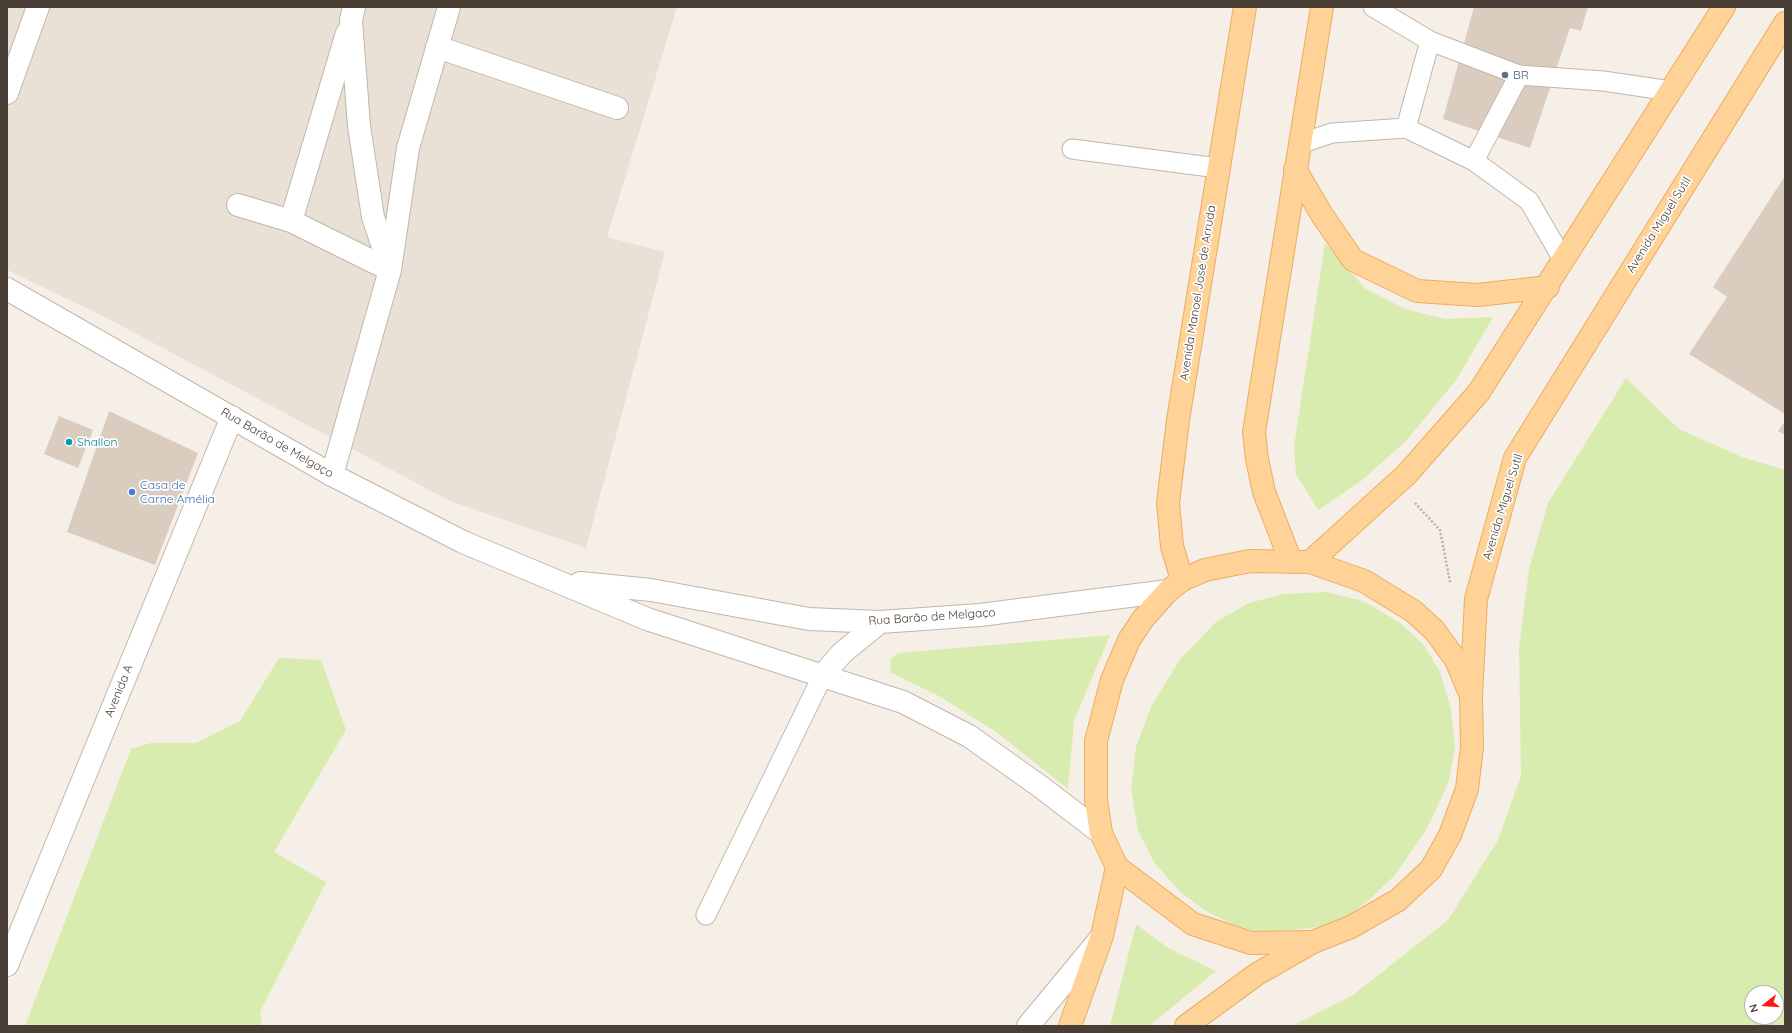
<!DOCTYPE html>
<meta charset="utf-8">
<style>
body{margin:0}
#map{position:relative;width:1792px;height:1033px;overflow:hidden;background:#f5efe8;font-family:Quicksand,sans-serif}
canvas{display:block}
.frame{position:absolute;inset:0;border:8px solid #493f36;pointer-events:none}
.north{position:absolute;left:1744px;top:985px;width:40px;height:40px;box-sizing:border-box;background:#fff;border:1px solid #b6b2af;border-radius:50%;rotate:253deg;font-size:11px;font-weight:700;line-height:16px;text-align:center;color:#493f36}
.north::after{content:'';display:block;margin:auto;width:14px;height:18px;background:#ff1615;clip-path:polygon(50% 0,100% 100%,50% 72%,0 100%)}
</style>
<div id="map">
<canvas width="1792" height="1033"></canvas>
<div class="frame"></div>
<div class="north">N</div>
</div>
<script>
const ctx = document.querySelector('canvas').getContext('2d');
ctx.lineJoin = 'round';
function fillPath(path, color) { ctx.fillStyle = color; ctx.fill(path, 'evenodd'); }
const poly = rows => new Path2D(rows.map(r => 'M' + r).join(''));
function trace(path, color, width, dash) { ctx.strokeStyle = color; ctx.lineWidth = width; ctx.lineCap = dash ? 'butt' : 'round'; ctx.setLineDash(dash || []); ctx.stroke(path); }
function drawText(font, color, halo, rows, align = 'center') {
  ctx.font = font + ' Quicksand,sans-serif'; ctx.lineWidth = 3.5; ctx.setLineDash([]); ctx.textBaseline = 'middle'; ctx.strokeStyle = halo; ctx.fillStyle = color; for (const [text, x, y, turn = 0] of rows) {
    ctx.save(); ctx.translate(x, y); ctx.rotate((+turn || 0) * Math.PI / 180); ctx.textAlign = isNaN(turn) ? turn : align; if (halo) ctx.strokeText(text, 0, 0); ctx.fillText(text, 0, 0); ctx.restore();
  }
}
fillPath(poly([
 [7,7,677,7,607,237,665,252,586,548,450,501,99,314,7,270]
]), '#e9e0d6');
fillPath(poly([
 [1325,243,1366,289,1405,309,1445,319,1493,317,1457,379,1406,441,1361,481,1318,510,1296,474,1294,446],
 [1626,378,1679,429,1742,457,1785,470,1785,1026,1292,1026,1353,995,1448,920,1498,840,1521,776,1519,648,1529,569,1548,503],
 [1752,993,1776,993,1776,1017,1752,1017],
 [1326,592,1363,601,1399,622,1424,645,1440,672,1451,709,1455,748,1448,784,1426,830,1395,875,1367,902,1345,917,1317,927,1277,932,1255,931,1232,924,1206,911,1181,893,1154,862,1138,831,1131,788,1136,747,1151,707,1180,659,1216,622,1249,603,1283,594],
 [1110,635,1074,721,1068,789,996,732,939,696,890,672,891,659,898,653],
 [279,658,321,660,346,730,274,852,326,882,260,1012,262,1026,25,1026,131,749,151,743,196,743,240,721],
 [1136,924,1168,948,1216,971,1149,1026,1110,1026]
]), '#d9ecaf');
fillPath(poly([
 [1474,7,1588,7,1581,31,1570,28,1530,148,1443,119],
 [1785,176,1785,414,1689,354,1727,297,1713,287],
 [109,411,198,453,155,565,67,532],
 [59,416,93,430,78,468,44,454],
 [1785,421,1785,435,1778,431]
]), '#dbccc0');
const service = poly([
 [1373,7,1430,41,1519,75,1603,81,1671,91],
 [1406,128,1430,41],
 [1299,144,1332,133,1406,128,1474,161,1529,201,1564,261],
 [1072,149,1218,168],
 [1474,161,1519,75],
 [706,915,823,675]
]);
const minor = poly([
 [354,7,351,20,359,126,373,217,389,265],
 [437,47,617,108],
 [7,93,38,7],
 [238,205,291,221,390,270],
 [291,221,347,33],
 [332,475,390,270,408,148,449,7],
 [7,965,232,417],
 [1028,1026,1100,939]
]);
const tertiary = poly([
 [7,289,332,475,463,542,647,619,903,702,969,736,1041,787,1101,833],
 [580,583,651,590,809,619,880,622,980,615,1168,591],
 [823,675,842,653,880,622]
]);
const primary = poly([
 [1295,169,1322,215,1353,260,1417,291,1478,295,1548,287],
 [1291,562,1264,492,1257,459,1254,432,1322,7],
 [1310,562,1407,474,1479,392,1724,7],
 [1182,580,1172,546,1168,503,1178,420,1245,7],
 [1310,942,1251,943,1193,924,1117,867,1101,833,1096,800,1096,741,1112,680,1129,640,1143,619,1168,591,1182,580,1205,570,1250,561,1310,562,1364,581,1413,611,1434,630,1456,660,1469,691],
 [1070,1026,1102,936,1117,867],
 [1186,1026,1257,974,1313,942,1351,927,1398,900,1431,869,1450,835,1467,789,1472,747,1471,696,1476,599,1515,458,1785,23]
]);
trace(service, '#c1b6aa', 21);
trace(minor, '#c1b6aa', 24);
trace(tertiary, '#c1b6aa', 24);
trace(primary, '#ecad60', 24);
trace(poly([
 [1415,503,1440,530,1450,582]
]), '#c4af9a', 2.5, [2, 2]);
trace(service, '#fff', 19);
trace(minor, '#fff', 22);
trace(tertiary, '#fff', 22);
trace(primary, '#ffd297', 22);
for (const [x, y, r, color] of [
 [1505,75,4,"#5c6f8a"],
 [69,442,4,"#0f9aa8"],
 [132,492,4,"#3f7fe0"]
]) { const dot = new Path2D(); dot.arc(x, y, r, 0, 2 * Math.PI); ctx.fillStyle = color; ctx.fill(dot); trace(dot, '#fff', 1.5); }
drawText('12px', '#4e5e75', '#fff', [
 ["BR",1513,75]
], 'left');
drawText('12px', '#493f36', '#fff', [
 ["Avenida Miguel Sutil",1659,225,-58],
 ["Avenida Manoel José de Arruda",1198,293,-81],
 ["Rua Barão de Melgaço",277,443,30],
 ["Avenida Miguel Sutil",1503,507,-73],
 ["Rua Barão de Melgaço",932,617,-4],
 ["Avenida A",119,691,-68]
]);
drawText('12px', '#0d838f', '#fff', [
 ["Shallon",77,442]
], 'left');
drawText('12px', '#366cbe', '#fff', [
 ["Casa de",140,485],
 ["Carne Amélia",140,499]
], 'left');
</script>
